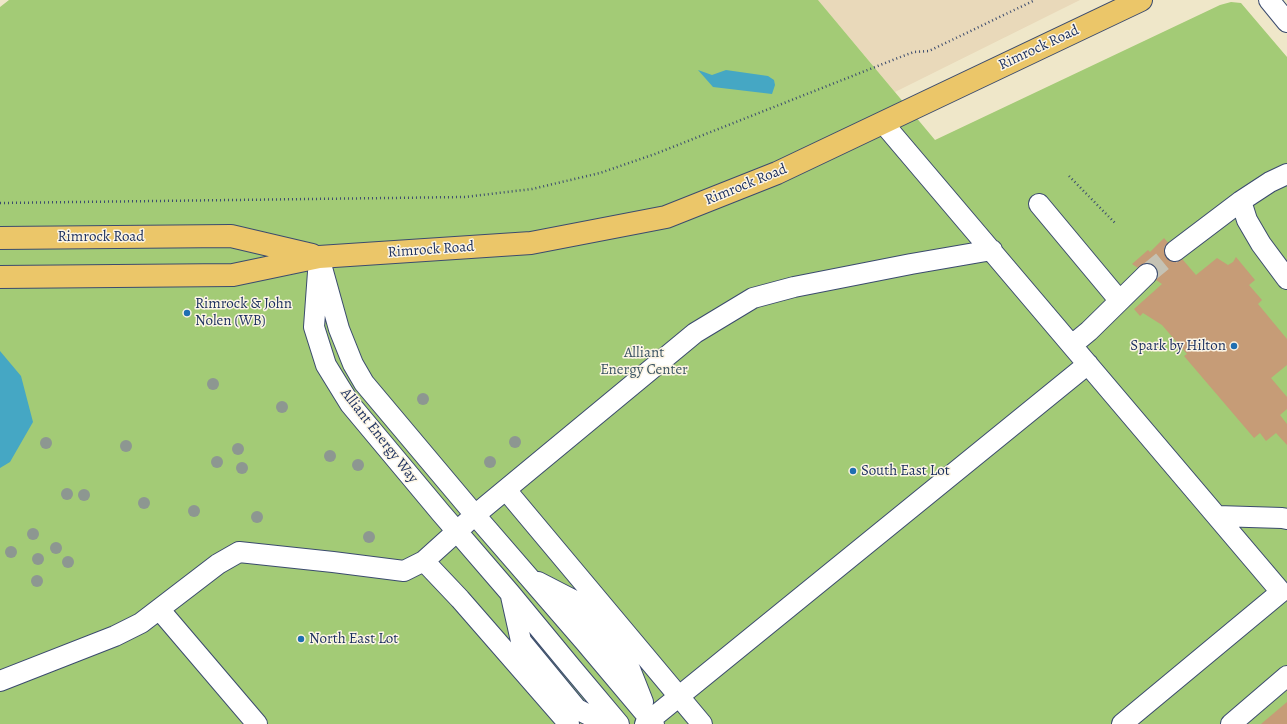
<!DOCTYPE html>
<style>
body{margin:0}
canvas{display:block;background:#efe7c9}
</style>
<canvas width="1287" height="724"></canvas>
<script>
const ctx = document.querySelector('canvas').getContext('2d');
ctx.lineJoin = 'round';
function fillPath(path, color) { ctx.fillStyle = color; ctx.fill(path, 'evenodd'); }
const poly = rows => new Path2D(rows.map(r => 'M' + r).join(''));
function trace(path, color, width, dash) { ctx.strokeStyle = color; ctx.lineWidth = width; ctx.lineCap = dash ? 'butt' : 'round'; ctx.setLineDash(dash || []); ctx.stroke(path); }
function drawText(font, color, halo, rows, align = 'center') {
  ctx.font = font + ' Alegreya,serif'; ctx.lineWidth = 3; ctx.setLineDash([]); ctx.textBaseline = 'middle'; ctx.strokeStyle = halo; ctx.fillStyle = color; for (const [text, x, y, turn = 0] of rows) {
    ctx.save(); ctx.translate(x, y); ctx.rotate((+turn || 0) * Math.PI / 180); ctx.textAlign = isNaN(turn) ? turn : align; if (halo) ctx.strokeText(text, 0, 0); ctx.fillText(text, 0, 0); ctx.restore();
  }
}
fillPath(poly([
 [818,0,1080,0,895,92]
]), '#e9d9ba');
fillPath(poly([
 [9,0,818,0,935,140,1220,5,1231,2,1241,3,1287,57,1287,724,0,724,0,7]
]), '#a3cb76');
fillPath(poly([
 [698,70,712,75,726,70,768,76,774,80,775,85,772,94,713,87],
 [0,351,21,376,33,422,10,462,0,468]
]), '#45a7c4');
fillPath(poly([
 [1164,238,1196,275,1217,258,1228,265,1233,262,1236,257,1255,280,1249,285,1262,300,1258,304,1287,339,1287,365,1271,378,1287,397,1287,409,1280,415,1287,424,1287,445,1276,433,1266,441,1260,433,1254,438,1184,356,1187,354,1162,325,1143,313,1140,316,1134,309,1162,284,1132,264,1148,250,1150,252],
 [1287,702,1287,724,1261,724]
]), '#c69c77');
trace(poly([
 [1147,274,1175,251]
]), '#c5c2b4', 20, [20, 10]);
const minor = poly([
 [1269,0,1287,22],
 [883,123,1281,592,1122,724],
 [1241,201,1247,220,1261,244,1287,279],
 [1039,204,1119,300],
 [1175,251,1241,201,1270,182,1287,174],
 [319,257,339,329,353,364,364,383,475,515,585,642,654,724],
 [318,272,314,327,326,365,350,404,441,513,510,593,572,668,619,724],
 [1072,345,1089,331,1147,274],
 [506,490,702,724],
 [1217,516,1282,518,1287,519],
 [424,561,460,599,569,724],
 [538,582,573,600,630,669,643,702],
 [511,596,521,641,577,709,606,724],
 [159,609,257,724],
 [0,681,115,636,141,623,218,564,239,552,333,562,404,571,424,561,475,515,695,333,753,298,794,287,911,264,992,250],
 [645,724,1088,364],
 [1231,724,1287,676]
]);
const major = poly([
 [0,238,231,236,312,255],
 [0,277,233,275,319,257,531,243,666,217,777,173,1141,0]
]);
trace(minor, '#3b4b6e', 22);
trace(major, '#3b4b6e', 24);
trace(poly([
 [1069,176,1115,223],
 [0,203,465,197,532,189,600,173,655,154,903,56,914,52,929,51,1035,0]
]), '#3b4b6e', 2.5, [1, 3]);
trace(minor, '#fff', 20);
trace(major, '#ebc669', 22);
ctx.fillStyle = '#8d9791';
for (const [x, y] of [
 [213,384],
 [423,399],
 [282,407],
 [515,442],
 [46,443],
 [126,446],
 [238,449],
 [330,456],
 [217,462],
 [490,462],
 [358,465],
 [242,468],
 [67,494],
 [84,495],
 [144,503],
 [194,511],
 [257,517],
 [33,534],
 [369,537],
 [56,548],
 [11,552],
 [38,559],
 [68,562],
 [37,581]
]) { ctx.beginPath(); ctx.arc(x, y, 6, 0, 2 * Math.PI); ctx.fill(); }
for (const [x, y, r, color] of [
 [187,313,4,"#1f6fb2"],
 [1234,346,4,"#1f6fb2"],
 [853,471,4,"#1f6fb2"],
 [301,639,4,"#1f6fb2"]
]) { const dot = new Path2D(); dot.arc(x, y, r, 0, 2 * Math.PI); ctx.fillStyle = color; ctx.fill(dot); trace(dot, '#fcf5e5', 1.5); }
drawText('15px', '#1b2f5e', '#fcf5e5', [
 ["Rimrock Road",1039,48,-25],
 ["Rimrock Road",746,185,-22],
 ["Rimrock Road",101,237],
 ["Rimrock Road",431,250,-4],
 ["Alliant Energy Way",379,436,52]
]);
drawText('15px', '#1b2f5e', '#fcf5e5', [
 ["Rimrock & John",195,304],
 ["Nolen (WB)",195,321],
 ["Spark by Hilton",1226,346,"right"],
 ["South East Lot",861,471],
 ["North East Lot",309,639]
], 'left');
drawText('15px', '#3d5664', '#fcf5e5', [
 ["Alliant",644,353],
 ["Energy Center",644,370]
]);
</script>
